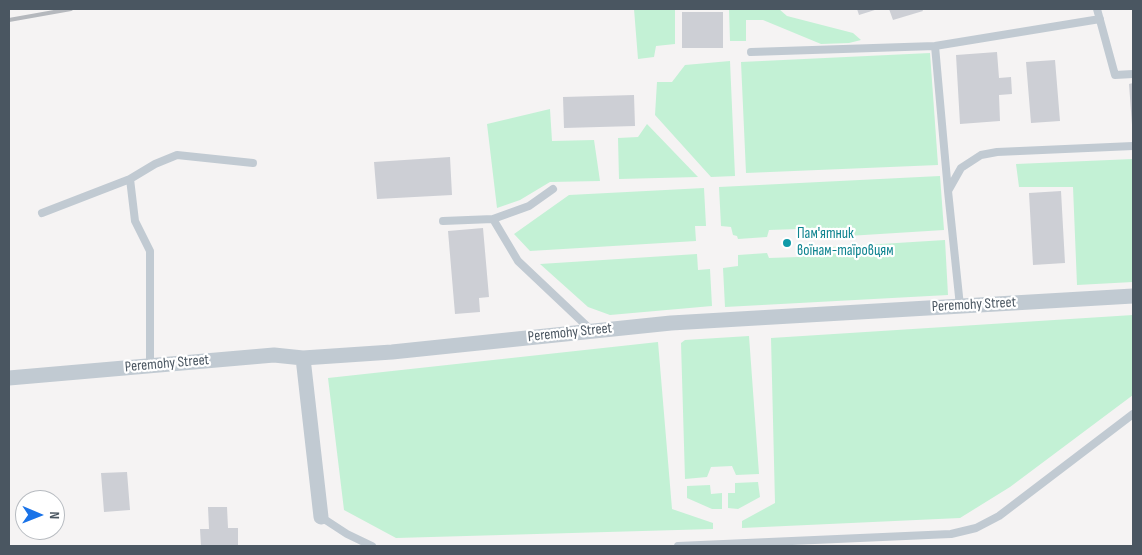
<!DOCTYPE html>
<meta charset="utf-8">
<style>
body{margin:0}
#map{position:relative;width:1142px;height:555px;overflow:hidden;background:#f5f3f3;font-family:"Sofia Sans Condensed",sans-serif}
canvas{display:block}
.frame{position:absolute;inset:0;border:10px solid #4a5661;pointer-events:none}
.north{position:absolute;left:15px;top:490px;width:50px;height:50px;box-sizing:border-box;background:#fff;border:1px solid #b7bbc0;border-radius:50%;rotate:91deg;font-size:14px;font-weight:700;line-height:20px;text-align:center;color:#4a5661}
.north::after{content:'';display:block;margin:auto;width:18px;height:22px;background:#1a73e8;clip-path:polygon(50% 0,100% 100%,50% 72%,0 100%)}
</style>
<div id="map">
<canvas width="1142" height="555"></canvas>
<div class="frame"></div>
<div class="north">N</div>
</div>
<script>
const ctx = document.querySelector('canvas').getContext('2d');
ctx.lineJoin = 'round';
function fillPath(path, color) { ctx.fillStyle = color; ctx.fill(path, 'evenodd'); }
const poly = rows => new Path2D(rows.map(r => 'M' + r).join(''));
function trace(path, color, width, dash) { ctx.strokeStyle = color; ctx.lineWidth = width; ctx.lineCap = dash ? 'butt' : 'round'; ctx.setLineDash(dash || []); ctx.stroke(path); }
function drawText(font, color, halo, rows, align = 'center') {
  ctx.font = font + ' "Sofia Sans Condensed",sans-serif'; ctx.lineWidth = 4.5; ctx.setLineDash([]); ctx.textBaseline = 'middle'; ctx.strokeStyle = halo; ctx.fillStyle = color; for (const [text, x, y, turn = 0] of rows) {
    ctx.save(); ctx.translate(x, y); ctx.rotate((+turn || 0) * Math.PI / 180); ctx.textAlign = isNaN(turn) ? turn : align; if (halo) ctx.strokeText(text, 0, 0); ctx.fillText(text, 0, 0); ctx.restore();
  }
}
fillPath(poly([
 [634,9,675,9,675,44,656,46,654,57,638,59],
 [729,9,779,9,787,16,853,33,861,40,849,43,821,44,763,20,746,20,746,41,730,41],
 [930,53,938,165,746,173,741,62],
 [730,61,735,176,711,177,655,115,657,82,672,82,685,65],
 [550,109,552,141,594,140,600,181,550,182,520,200,497,208,487,124],
 [647,124,698,177,619,179,618,138,638,137],
 [1133,159,1133,282,1077,285,1073,187,1019,187,1016,164],
 [940,176,944,230,800,239,799,229,769,230,767,237,738,239,737,236,733,235,731,227,721,226,719,187],
 [704,188,706,226,695,226,696,241,530,251,514,234,569,195],
 [945,240,948,295,725,307,723,268,738,266,738,255,767,253,769,258,799,257,800,249],
 [697,254,698,270,710,269,712,306,610,315,588,307,540,264],
 [1133,315,1133,395,1010,487,960,518,742,528,742,521,775,503,771,338],
 [749,336,759,474,736,475,732,466,711,467,707,477,685,479,681,343,685,340],
 [658,342,672,509,713,523,713,529,396,538,344,510,328,378],
 [758,482,760,497,738,509,728,508,728,493,735,493,735,483],
 [710,485,711,494,722,493,722,509,712,509,687,498,687,486]
]), '#c3f1d5');
fillPath(poly([
 [857,9,878,9,859,15],
 [889,9,922,9,923,11,893,20],
 [682,12,723,12,723,48,682,48],
 [997,52,999,78,1011,77,1012,94,999,95,1000,121,960,124,956,55],
 [1055,60,1060,121,1031,123,1026,62],
 [1133,83,1133,125,1132,125,1129,84],
 [634,95,635,126,564,128,563,97],
 [450,157,452,195,377,199,374,162],
 [1061,191,1065,263,1033,265,1029,193],
 [483,228,489,297,479,298,480,312,455,314,448,231],
 [127,472,130,510,104,512,101,473],
 [208,507,227,507,228,528,238,528,238,546,201,546,200,529,209,529]
]), '#cdcfd5');
trace(poly([
 [1097,9,1115,75,1133,74],
 [935,46,948,191],
 [751,52,935,46,1100,19],
 [130,179,135,221,150,251,150,365],
 [42,213,130,179,155,164,177,155,253,163],
 [493,219,518,261,591,330],
 [443,221,493,219,529,206,553,189],
 [960,306,948,191,961,168,981,155,997,152,1133,146],
 [321,517,347,534,372,546],
 [678,546,951,534,976,528,999,516,1133,414]
]), '#c1cad2', 8);
trace(poly([
 [303,358,321,517],
 [9,378,274,355,303,358,392,352,671,323,1133,296]
]), '#c1cad2', 15);
trace(poly([
 [9,20,71,9]
]), '#b5b8bd', 4);
for (const [x, y, r, color] of [
 [787,243,5,"#0f9aa8"]
]) { const dot = new Path2D(); dot.arc(x, y, r, 0, 2 * Math.PI); ctx.fillStyle = color; ctx.fill(dot); trace(dot, '#fff', 2); }
drawText('15px', '#0d838f', '#fff', [
 ["Пам'ятник",797,234],
 ["воїнам-таїровцям",797,251]
], 'left');
drawText('15px', '#4a5661', '#fff', [
 ["Peremohy Street",974,305,-3],
 ["Peremohy Street",570,333,-6],
 ["Peremohy Street",167,364,-5]
]);
</script>
